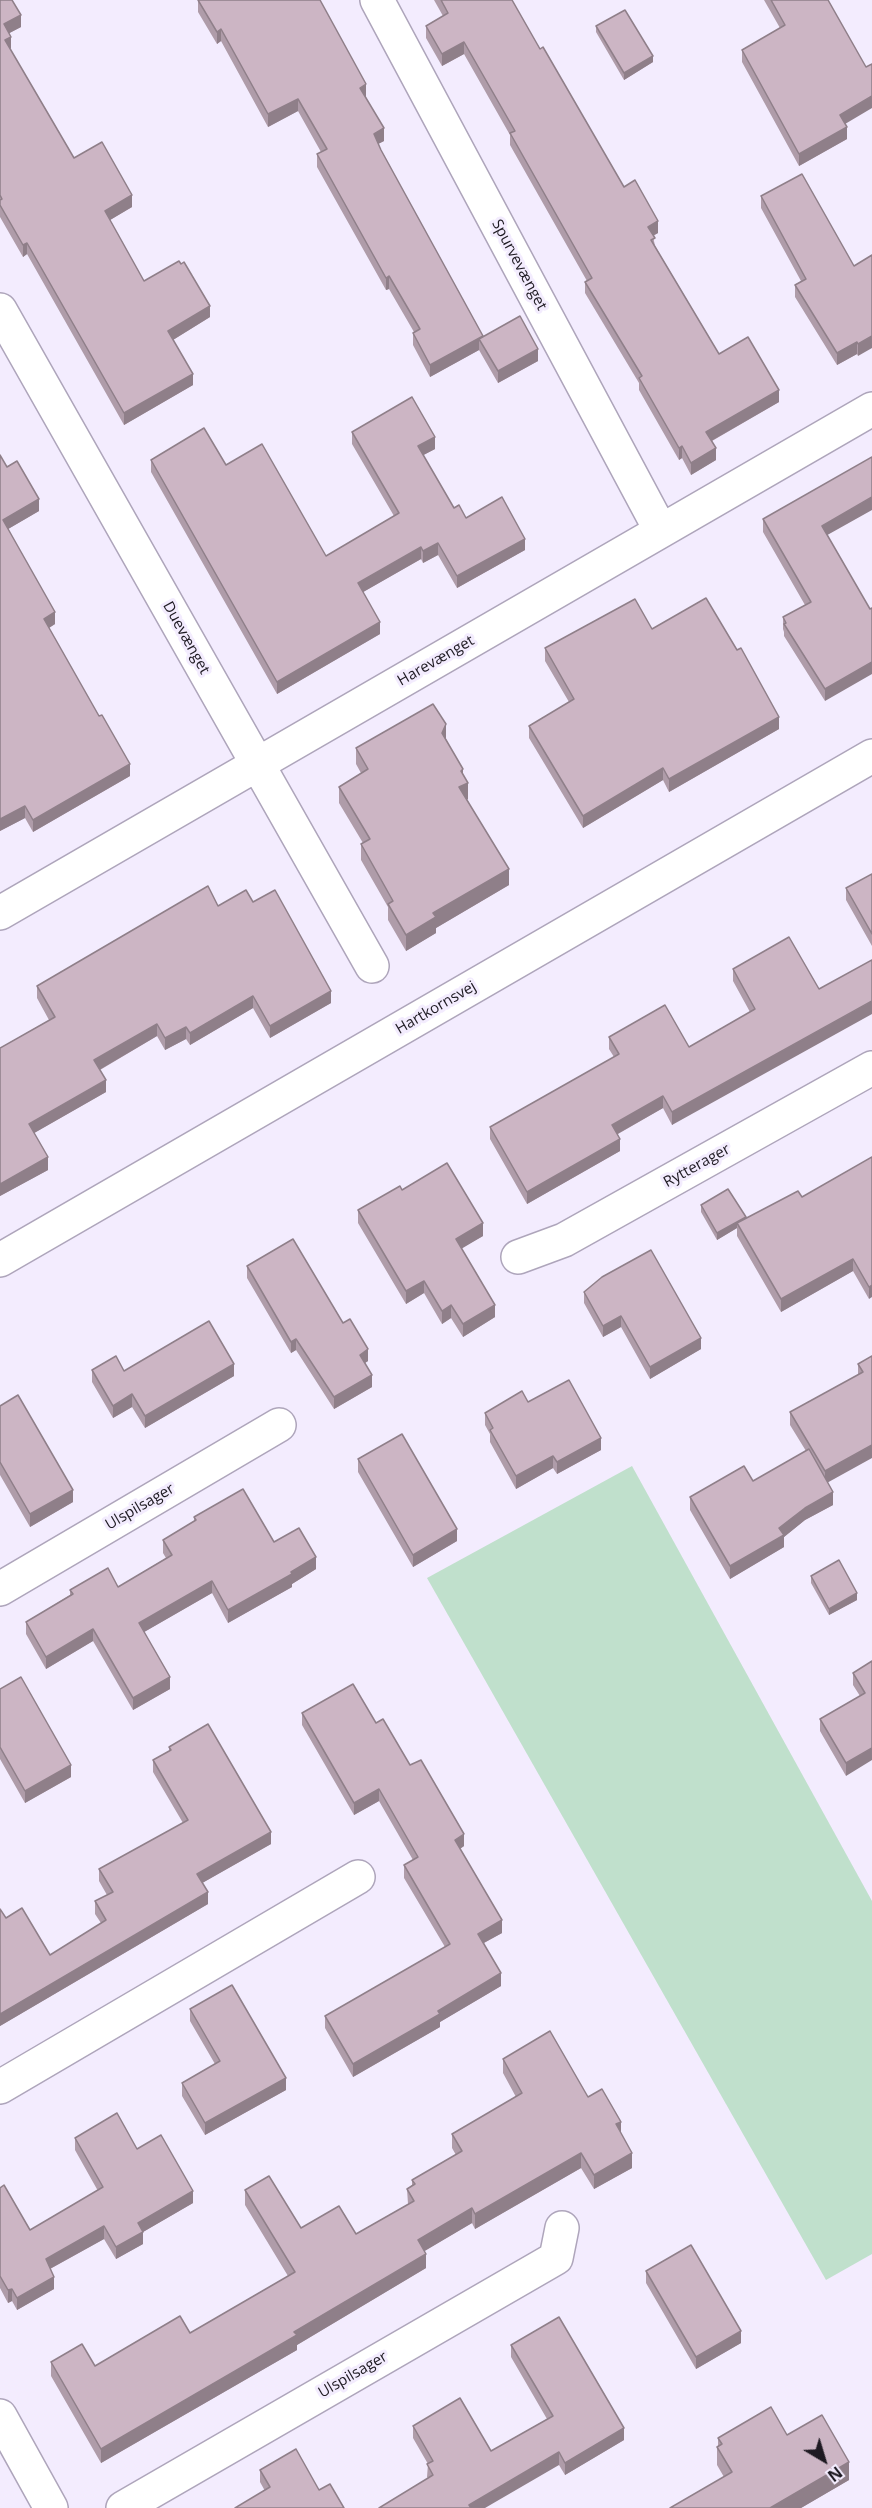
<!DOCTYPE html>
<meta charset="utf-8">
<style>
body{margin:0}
#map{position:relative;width:872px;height:2508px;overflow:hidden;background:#f3ecfe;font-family:"Open Sans",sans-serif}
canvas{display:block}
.north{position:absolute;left:794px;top:2430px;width:60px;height:60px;-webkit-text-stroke:4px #f3ecfe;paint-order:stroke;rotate:142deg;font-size:16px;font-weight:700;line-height:24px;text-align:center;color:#1e1a22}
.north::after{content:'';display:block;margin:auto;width:21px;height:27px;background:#1e1a22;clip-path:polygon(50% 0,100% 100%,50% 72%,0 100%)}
</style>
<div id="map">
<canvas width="872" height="2508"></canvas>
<div class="north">N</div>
</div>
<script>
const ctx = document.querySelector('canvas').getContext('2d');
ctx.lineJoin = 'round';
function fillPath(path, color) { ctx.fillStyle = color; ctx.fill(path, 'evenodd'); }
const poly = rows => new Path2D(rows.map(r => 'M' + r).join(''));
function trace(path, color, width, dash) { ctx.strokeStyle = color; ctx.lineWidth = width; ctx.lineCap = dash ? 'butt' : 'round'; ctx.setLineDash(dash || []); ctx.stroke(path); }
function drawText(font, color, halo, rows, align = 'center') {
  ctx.font = font + ' "Open Sans",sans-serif'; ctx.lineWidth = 6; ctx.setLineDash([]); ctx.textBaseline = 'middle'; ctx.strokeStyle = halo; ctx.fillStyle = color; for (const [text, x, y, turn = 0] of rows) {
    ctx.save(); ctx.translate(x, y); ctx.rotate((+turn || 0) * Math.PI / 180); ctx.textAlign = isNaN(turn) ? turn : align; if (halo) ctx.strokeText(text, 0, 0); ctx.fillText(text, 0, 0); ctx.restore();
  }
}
fillPath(poly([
 [632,1466,872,1901,872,2254,826,2280,427,1578]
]), '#c0e0cc');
const street = poly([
 [377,0,661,531],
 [0,310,372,966],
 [0,913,872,409],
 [518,1257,564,1240,872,1068],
 [0,1589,279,1425],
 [0,2087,358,1877],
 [0,2416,51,2508],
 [123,2508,556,2258,562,2228]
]);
const secondary = poly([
 [0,1260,872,756]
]);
trace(street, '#aea5bb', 36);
trace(secondary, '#aea5bb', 36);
trace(street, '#fff', 33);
trace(secondary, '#fff', 33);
fillPath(poly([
 [0,0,21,27,9,33,11,48,10,49,74,158,132,207,110,220,144,281,210,317,173,340,193,385,124,425,27,254,23,257,0,217],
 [198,0,366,97,384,141,378,144,381,150,483,336,538,361,498,383,479,350,430,377,413,345,413,333,414,332,389,289,386,290,317,167,317,154,321,152,298,111,268,127,221,41,217,44,198,12],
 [434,0,512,0,540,49,624,187,658,233,653,236,655,246,719,354,779,402,712,441,716,460,691,475,682,458,679,460,639,390,639,383,585,293,585,282,587,281,510,145,510,135,464,54,442,66,426,38,426,26,443,16],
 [764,0,828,0,847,139,799,166,742,62,742,50,780,28],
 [596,26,653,62,624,80,596,32],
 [761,196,854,266,872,255,858,356,857,354,837,365,795,297,795,285,801,281,761,208],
 [352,432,435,449,423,455,454,508,466,518,525,550,457,588,438,555,423,563,421,559,363,592,380,634,277,694,151,472,151,460,226,465,326,556,394,516,352,444],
 [0,455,7,467,39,511,8,529,55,624,49,628,130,776,33,832,25,818,0,831],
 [763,519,827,535,825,701,784,636,784,632,783,629,783,617,805,605,763,532],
 [652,629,779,729,669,792,663,780,583,828,529,738,529,726,569,702,545,661,545,648],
 [446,739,463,775,468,799,467,799,509,885,436,928,436,933,406,951,388,920,388,907,361,860,361,844,363,843,339,803,339,787,361,773,356,764,356,748],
 [872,874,872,946,846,900,846,888],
 [253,902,331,1003,270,1038,253,1008,190,1045,186,1039,165,1050,157,1036,100,1070,106,1092,34,1133,48,1170,0,1196,0,1048,49,1020,37,998,37,986,218,906],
 [733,969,819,989,672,1125,663,1108,618,1134,620,1151,527,1204,490,1139,490,1127,614,1057,609,1049,609,1037,689,1047,750,1012,733,981],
 [872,1157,869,1299,853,1271,781,1312,737,1236,737,1228,717,1240,701,1212,701,1205,746,1219,802,1197],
 [402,1190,483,1236,461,1248,495,1317,463,1337,451,1318,442,1324,424,1293,406,1304,358,1223,358,1210],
 [247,1266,343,1323,368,1361,365,1363,372,1387,334,1409,296,1350,291,1353,247,1278],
 [584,1292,701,1349,650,1379,621,1327,603,1337,584,1303],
 [872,1356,827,1482,833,1505,805,1520,784,1537,784,1547,730,1579,690,1510,690,1497,753,1481,806,1451,790,1425,790,1412,858,1375,858,1364],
 [92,1370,124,1371,234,1376,145,1428,132,1407,113,1418,92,1382],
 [528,1402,601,1450,557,1474,553,1468,516,1489,490,1442,490,1434,485,1425,485,1413],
 [0,1406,73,1502,30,1527,0,1475],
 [358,1459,457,1541,413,1567,358,1472],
 [194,1517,274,1542,316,1569,292,1584,292,1587,228,1623,212,1593,144,1632,170,1689,133,1710,93,1641,46,1669,26,1634,26,1622,70,1595,70,1590,118,1587,166,1558,163,1553,163,1540,194,1521],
 [811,1576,857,1600,829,1615,811,1583],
 [872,1661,846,1776,820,1731,820,1719,860,1696,853,1685,853,1673],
 [0,1689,71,1777,25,1803,0,1759],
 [302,1713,376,1723,410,1765,464,1846,460,1849,502,1933,484,1943,501,1986,440,2022,440,2027,353,2077,325,2028,325,2016,445,1947,404,1878,404,1865,413,1860,379,1801,354,1815,302,1725],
 [169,1747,271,1844,202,1883,208,1904,0,2026,6,1918,50,1955,101,1923,95,1914,95,1901,107,1895,99,1881,99,1869,183,1823,153,1772,153,1760,169,1751],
 [190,2009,286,2090,205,2135,182,2096,182,2083,215,2064,190,2021],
 [503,2059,588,2097,621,2133,632,2168,594,2189,581,2168,475,2229,472,2223,424,2251,426,2268,297,2345,297,2350,101,2463,51,2376,51,2362,95,2366,190,2333,288,2276,245,2205,245,2190,301,2228,356,2234,408,2204,407,2189,412,2185,412,2180,456,2155,452,2148,452,2134,516,2097,503,2073],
 [75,2138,137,2149,193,2203,143,2232,143,2244,116,2259,104,2239,50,2269,54,2289,17,2310,12,2301,8,2303,0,2288,0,2188,30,2230,98,2191,75,2150],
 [646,2271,741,2343,696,2369,646,2283],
 [511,2345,624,2440,565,2475,559,2465,428,2478,427,2477,428,2464,413,2438,413,2426,491,2451,547,2419,511,2357],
 [787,2435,849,2480,801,2508,670,2508,724,2477,717,2465,717,2447,718,2446,718,2438],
 [260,2470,319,2490,265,2491,260,2482]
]), '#af9ca9');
fillPath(poly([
 [21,15,21,27,4,36,4,24],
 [221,29,221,41,217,44,217,32],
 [11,37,11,48,5,52,5,40],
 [464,42,464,54,442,66,442,54],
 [653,56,653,62,624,80,624,73],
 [366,84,366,97,360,100,360,88],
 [872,96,872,108,840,127,840,115],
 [298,99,298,111,268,127,268,114],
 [847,127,847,139,799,166,799,154],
 [384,128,384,141,374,146,374,134],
 [132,195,132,207,105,223,105,211],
 [658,221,658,233,648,238,648,227],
 [27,243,27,254,23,257,23,245],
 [389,276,389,289,386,290,386,278],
 [210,306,210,317,168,343,168,331],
 [483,336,479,339,479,350,430,377,430,365],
 [872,336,872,348,858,356,858,344],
 [857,342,857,354,837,365,837,353],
 [538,349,538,361,498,383,498,371],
 [193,374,193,385,124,425,124,413],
 [779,390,779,402,706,444,706,432],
 [435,437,435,449,418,458,418,446],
 [682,446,682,458,679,460,679,448],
 [716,448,716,460,691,475,691,463],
 [872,497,872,510,822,538,822,526],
 [39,499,39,511,3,532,3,520],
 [525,539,525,550,457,588,457,576],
 [438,543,438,555,423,563,423,551],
 [421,547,421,559,358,595,358,583],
 [55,612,55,624,44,631,44,619],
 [380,622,380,634,277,694,277,682],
 [872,662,872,674,825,701,825,689],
 [779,717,779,729,669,792,669,779],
 [446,724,446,741,442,733],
 [130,764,130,776,33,832,33,820],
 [663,768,663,780,583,828,583,816],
 [463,769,463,785,468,783,468,799,459,804,461,771],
 [25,806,25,818,0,831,0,819],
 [509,869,509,885,436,928,436,933,406,951,406,935,433,913],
 [331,991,331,1003,270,1038,270,1026],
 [253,996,253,1008,190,1045,190,1033],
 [872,1001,872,1014,672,1125,672,1112],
 [157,1024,157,1036,94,1073,94,1060],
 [186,1027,186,1039,165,1050,165,1038],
 [106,1080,106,1092,29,1136,29,1124],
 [663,1096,663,1108,612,1137,612,1125],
 [620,1139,620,1151,527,1204,527,1192],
 [48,1157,48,1170,0,1196,0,1184],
 [746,1217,746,1223,737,1223,737,1228,717,1240,717,1233],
 [483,1223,483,1236,456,1252,456,1239],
 [853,1259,853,1271,781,1312,781,1299],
 [424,1281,424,1293,406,1304,406,1291],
 [872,1285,872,1297,869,1299,869,1287],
 [451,1305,451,1318,442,1324,442,1311],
 [495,1305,495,1317,463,1337,463,1324],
 [621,1316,621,1327,603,1337,603,1326],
 [701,1338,701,1349,650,1379,650,1367],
 [296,1339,296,1350,291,1353,291,1342],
 [368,1349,368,1361,360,1366,360,1355],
 [234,1364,234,1376,145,1428,145,1416],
 [372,1375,372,1387,334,1409,334,1397],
 [132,1394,132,1407,113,1418,113,1406],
 [601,1438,601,1450,557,1474,557,1462],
 [872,1445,872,1458,825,1484,825,1471],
 [553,1456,553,1468,516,1489,516,1476],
 [73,1490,73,1502,30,1527,30,1514],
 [833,1492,833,1505,805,1520,784,1537,784,1547,730,1579,730,1566,805,1508],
 [457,1529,457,1541,413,1567,413,1555],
 [316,1557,316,1569,292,1584,292,1587,228,1623,228,1610],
 [212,1581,212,1593,139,1635,139,1623],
 [857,1593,857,1600,829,1615,829,1609],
 [93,1629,93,1641,46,1669,46,1657],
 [170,1677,170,1689,133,1710,133,1698],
 [872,1748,872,1760,846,1776,846,1763],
 [71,1765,71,1777,25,1803,25,1791],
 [379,1789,379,1801,354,1815,354,1803],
 [271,1832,271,1844,197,1886,197,1874],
 [464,1834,464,1846,455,1852,455,1840],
 [208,1892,208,1904,0,2026,0,2014],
 [502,1920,502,1933,478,1946,478,1934],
 [501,1973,501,1986,440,2022,440,2027,353,2077,353,2064,438,2011],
 [286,2078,286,2090,205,2135,205,2123],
 [621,2122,621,2136,616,2124],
 [581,2153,581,2168,475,2229,475,2214],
 [632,2153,632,2168,594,2189,594,2175],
 [193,2191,193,2203,143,2232,143,2244,116,2259,116,2247,138,2223],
 [472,2208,472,2223,418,2255,418,2240],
 [104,2226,104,2239,46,2271,46,2259],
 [426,2254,426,2268,297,2345,297,2350,101,2463,101,2449,294,2332],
 [54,2277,54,2289,17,2310,17,2298],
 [12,2289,12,2301,8,2303,8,2290],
 [741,2331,741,2343,696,2369,696,2357],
 [624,2428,624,2440,565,2475,565,2463],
 [559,2452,559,2465,485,2508,469,2508,469,2505],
 [849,2462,849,2480,801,2508,770,2508]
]), '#8f7f89');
const building = poly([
 [0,0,12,0,21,15,4,24,11,37,5,40,74,158,102,142,132,195,105,211,144,281,179,261,181,264,184,262,210,306,168,331,193,374,124,413,27,243,23,245,0,205,0,200,2,199,0,195,0,0],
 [198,0,320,0,366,84,360,88,384,128,374,134,381,150,483,336,430,365,413,333,420,329,389,276,386,278,317,154,327,149,298,99,268,114,221,29,217,32,198,0],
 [441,0,512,0,540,49,543,47,624,187,635,180,658,221,648,227,655,238,651,240,719,354,748,337,779,390,706,432,716,448,691,463,682,446,679,448,639,378,642,376,585,282,592,278,510,133,515,131,464,42,442,54,426,26,448,13,441,0],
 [771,0,828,0,866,67,872,64,872,96,840,115,847,127,799,154,742,50,785,25,771,0],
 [625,10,653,56,624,73,596,26,625,10],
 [802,174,854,266,872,255,872,336,858,344,857,342,837,353,795,285,806,279,761,196,802,174],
 [520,316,538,349,498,371,479,339,520,316],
 [412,397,435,437,418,446,454,508,459,505,466,518,502,497,525,539,457,576,438,543,423,551,421,547,358,583,380,622,277,682,151,460,204,428,226,465,262,444,326,556,399,513,352,432,412,397],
 [0,455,7,467,17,461,39,499,3,520,55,612,44,619,99,716,102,715,130,764,33,820,25,806,0,819,0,455],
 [872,457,872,497,822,526,870,609,872,608,872,662,825,689,784,624,786,623,783,617,811,602,763,519,872,457],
 [706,598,737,650,741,648,779,717,669,779,663,768,583,816,529,726,574,699,545,648,635,599,652,629,706,598],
 [433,704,446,724,442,733,463,769,461,771,468,783,459,787,509,869,433,913,436,917,406,935,388,904,393,901,361,844,370,839,339,787,368,769,356,748,433,704],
 [872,874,872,934,846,888,872,874],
 [208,886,218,906,246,890,253,902,275,890,331,991,270,1026,253,996,190,1033,186,1027,165,1038,157,1024,94,1060,106,1080,29,1124,48,1157,0,1184,0,1048,55,1017,37,986,208,886],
 [789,937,819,989,872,960,872,1001,672,1112,663,1096,612,1125,620,1139,527,1192,490,1127,619,1054,609,1037,665,1005,689,1047,755,1009,733,969,789,937],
 [872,1157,872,1285,869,1287,853,1259,781,1299,737,1223,798,1191,802,1197,872,1157],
 [447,1163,483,1223,456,1239,495,1305,463,1324,451,1305,442,1311,424,1281,406,1291,358,1210,400,1186,402,1190,447,1163],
 [728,1189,746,1217,717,1233,701,1205,728,1189],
 [293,1239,343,1323,350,1319,368,1349,360,1355,372,1375,334,1397,296,1339,291,1342,247,1266,293,1239],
 [651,1250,701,1338,650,1367,621,1316,603,1326,584,1292,602,1277,651,1250],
 [209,1321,234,1364,145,1416,132,1394,113,1406,92,1370,116,1356,124,1371,209,1321],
 [872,1356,872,1445,825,1471,790,1412,863,1372,858,1364,872,1356],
 [569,1380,601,1438,557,1462,553,1456,516,1476,490,1430,493,1428,485,1413,522,1391,528,1402,569,1380],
 [18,1395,73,1490,30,1514,0,1462,0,1406,18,1395],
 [402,1434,457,1529,413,1555,358,1459,402,1434],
 [809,1449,833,1492,805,1508,779,1528,784,1535,730,1566,690,1497,744,1466,753,1481,809,1449],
 [243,1489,274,1542,299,1528,316,1557,291,1572,292,1574,228,1610,212,1581,139,1623,170,1677,133,1698,93,1629,46,1657,26,1622,73,1594,70,1590,108,1568,118,1587,172,1555,163,1540,196,1520,194,1517,243,1489],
 [839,1560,857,1593,829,1609,811,1576,839,1560],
 [872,1661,872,1748,846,1763,820,1719,865,1693,853,1673,872,1661],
 [21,1677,71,1765,25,1791,0,1747,0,1689,21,1677],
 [353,1684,376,1723,383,1719,410,1765,421,1760,464,1834,455,1840,502,1920,478,1934,501,1973,438,2011,440,2014,353,2064,325,2016,450,1944,404,1865,418,1857,379,1789,354,1803,302,1713,353,1684],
 [208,1724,271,1832,197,1874,208,1892,0,2014,0,1909,6,1918,22,1908,50,1955,106,1920,95,1901,113,1892,99,1869,188,1820,153,1760,171,1750,169,1747,208,1724],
 [232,1985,286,2078,205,2123,182,2083,220,2061,190,2009,232,1985],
 [550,2031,588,2097,602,2089,621,2122,616,2124,632,2153,594,2175,581,2153,475,2214,472,2208,418,2240,426,2254,294,2332,297,2335,101,2449,51,2362,82,2344,95,2366,180,2316,190,2333,295,2272,245,2190,269,2176,301,2228,339,2206,356,2234,414,2201,407,2189,415,2184,412,2180,462,2151,452,2134,522,2093,503,2059,550,2031],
 [117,2113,137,2149,161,2135,193,2191,138,2223,143,2232,116,2247,104,2226,46,2259,54,2277,17,2298,12,2289,8,2290,0,2276,0,2188,4,2185,30,2230,103,2187,75,2138,117,2113],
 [691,2245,741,2331,696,2357,646,2271,691,2245],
 [559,2317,624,2428,565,2463,559,2452,469,2505,471,2508,379,2508,433,2475,427,2464,433,2461,413,2426,460,2398,491,2451,553,2416,511,2345,559,2317],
 [771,2407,787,2435,822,2415,849,2462,770,2508,670,2508,732,2472,717,2447,722,2444,718,2438,771,2407],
 [296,2449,319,2490,330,2484,344,2508,235,2508,270,2487,260,2470,296,2449]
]);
fillPath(building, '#ccb5c4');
trace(building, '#8f7f89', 1.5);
drawText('15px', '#1e1a22', '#f3ecfe', [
 ["Spurvevænget",519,265,62],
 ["Duevænget",186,638,61],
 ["Harevænget",436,661,-30],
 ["Hartkornsvej",436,1008,-30],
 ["Rytterager",697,1166,-29],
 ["Ulspilsager",140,1507,-30],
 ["Ulspilsager",353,2375,-30]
]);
</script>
